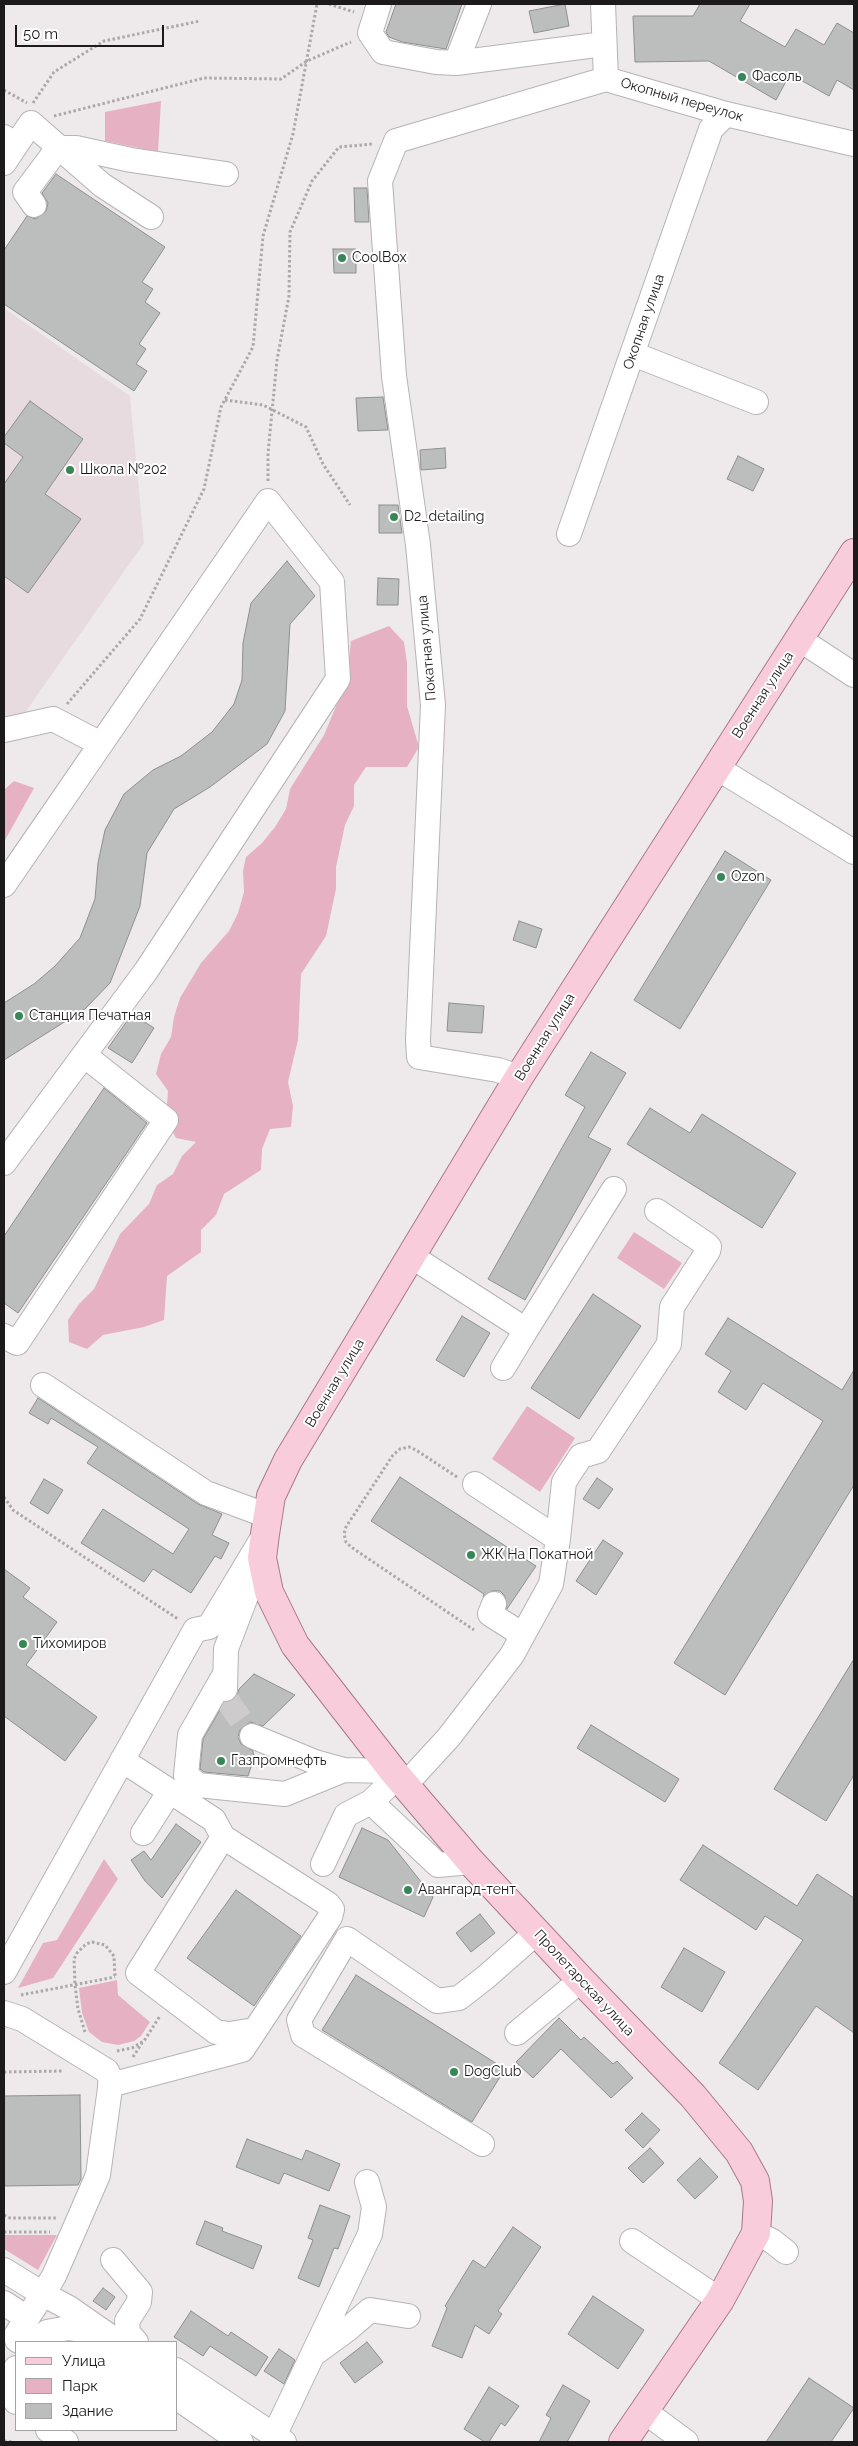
<!DOCTYPE html>
<meta charset="utf-8">
<style>
body{margin:0}
#map{position:relative;width:858px;height:2446px;overflow:hidden;background:#eeeaeb;font-family:Raleway,sans-serif}
canvas{display:block}
.frame{position:absolute;inset:0;border:5px solid #1c1a1b;pointer-events:none}
.legend{position:absolute;left:15px;top:2341px;width:162px;height:90px;box-sizing:border-box;background:#fff;border:1px solid #a4a3a4;margin:0;padding:6px 9px;list-style:none;font-size:15px;color:#1c1a1b}
.legend li{display:flex;align-items:center;gap:10px;height:25px}
.legend b{width:25px;border:1px solid #a4a3a4}
.scale{position:absolute;left:15px;top:25px;width:149px;height:22px;box-sizing:border-box;border:2px solid #1c1a1b;border-top:0;padding-left:6px;font-size:15px;line-height:18px;white-space:nowrap;color:#1c1a1b;-webkit-text-stroke:4px #fff;paint-order:stroke}
</style>
<div id="map">
<canvas width="858" height="2446"></canvas>
<div class="frame"></div>
<ul class="legend">
<li><b style="height:6px;background:#f9ccdc"></b>Улица</li>
<li><b style="height:14px;background:#e6b1c3"></b>Парк</li>
<li><b style="height:14px;background:#bbbebc"></b>Здание</li>
</ul>
<div class="scale">50 m</div>
</div>
<script>
const ctx = document.querySelector('canvas').getContext('2d');
ctx.lineJoin = 'round';
function fillPath(path, color) { ctx.fillStyle = color; ctx.fill(path, 'evenodd'); }
const poly = rows => new Path2D(rows.map(r => 'M' + r).join(''));
function trace(path, color, width, dash) { ctx.strokeStyle = color; ctx.lineWidth = width; ctx.lineCap = dash ? 'butt' : 'round'; ctx.setLineDash(dash || []); ctx.stroke(path); }
function drawText(font, color, halo, rows, align = 'center') {
  ctx.font = font + ' Raleway,sans-serif'; ctx.lineWidth = 4; ctx.setLineDash([]); ctx.textBaseline = 'middle'; ctx.strokeStyle = halo; ctx.fillStyle = color; for (const [text, x, y, turn = 0] of rows) {
    ctx.save(); ctx.translate(x, y); ctx.rotate((+turn || 0) * Math.PI / 180); ctx.textAlign = isNaN(turn) ? turn : align; if (halo) ctx.strokeText(text, 0, 0); ctx.fillText(text, 0, 0); ctx.restore();
  }
}
fillPath(poly([
 [4,308,130,396,144,543,24,714,4,717]
]), '#e8dbdf');
fillPath(poly([
 [161,101,158,152,105,141,105,112],
 [389,626,404,642,407,663,407,706,419,747,407,767,366,767,354,785,354,806,345,825,336,867,336,889,326,936,301,974,298,1040,288,1082,293,1106,291,1127,270,1129,262,1149,261,1170,224,1194,216,1215,201,1230,201,1252,167,1276,164,1320,144,1327,103,1335,87,1349,69,1342,68,1320,79,1304,94,1289,120,1234,149,1204,157,1185,173,1174,182,1156,196,1142,176,1138,166,1120,168,1091,156,1074,161,1054,171,1037,174,1017,180,998,201,963,229,931,238,913,244,892,243,871,246,857,262,843,275,827,286,809,290,789,324,735,347,680,351,641],
 [14,781,34,788,4,842,4,790],
 [634,1232,682,1263,664,1289,617,1258],
 [527,1406,575,1438,540,1492,492,1459],
 [104,1859,118,1879,53,1978,18,1988,43,1943,57,1940],
 [117,1980,118,1995,150,2022,141,2036,134,2041,118,2045,102,2042,89,2032,82,2013,79,1988],
 [4,2235,57,2235,38,2270,4,2249]
]), '#e6b1c3');
const building = poly([
 [396,4,462,4,446,49,402,42,389,37,386,32,396,4],
 [565,4,569,26,534,33,529,11,565,4],
 [700,4,750,4,740,21,785,47,796,29,824,45,837,23,854,33,854,90,837,80,829,96,790,74,776,100,709,61,635,62,633,16,693,16,700,4],
 [56,174,165,247,142,282,153,289,145,302,160,313,139,344,146,349,136,364,147,371,134,391,4,304,4,250,27,216,36,219,46,211,48,203,42,193,56,174],
 [354,188,367,188,369,222,355,222,354,188],
 [333,249,356,249,356,273,334,273,333,249],
 [383,397,388,430,358,431,356,398,383,397],
 [30,401,83,439,45,494,81,519,28,593,4,576,4,484,23,457,4,443,4,437,30,401],
 [445,448,446,468,421,470,420,450,445,448],
 [738,456,764,469,753,491,727,479,738,456],
 [379,505,398,505,402,533,379,533,379,505],
 [287,561,315,596,290,624,285,711,267,744,210,787,174,809,147,853,140,906,110,983,85,1009,4,1060,4,1003,34,984,55,966,80,938,95,899,98,863,105,830,124,794,153,770,181,756,212,732,234,704,242,680,243,643,251,603,287,561],
 [378,578,399,579,398,605,377,605,378,578],
 [725,851,771,880,680,1029,634,1000,725,851],
 [519,921,542,929,536,948,513,940,519,921],
 [449,1003,484,1006,482,1033,447,1031,449,1003],
 [132,1014,154,1028,132,1063,108,1048,132,1014],
 [591,1052,626,1073,588,1137,611,1149,525,1300,488,1279,585,1107,565,1095,591,1052],
 [104,1088,147,1123,18,1313,4,1303,4,1236,104,1088],
 [650,1108,690,1133,702,1114,796,1173,762,1228,627,1144,650,1108],
 [593,1294,641,1326,579,1419,531,1388,593,1294],
 [462,1316,490,1333,464,1377,436,1360,462,1316],
 [728,1318,842,1390,854,1370,854,1485,725,1695,674,1663,823,1421,763,1383,746,1410,718,1392,731,1371,705,1354,728,1318],
 [38,1398,198,1504,222,1514,212,1535,229,1543,221,1559,215,1556,191,1593,153,1569,144,1582,81,1543,103,1509,173,1554,189,1529,87,1463,98,1447,51,1418,48,1424,29,1413,38,1398],
 [400,1477,536,1566,507,1609,505,1596,500,1591,492,1591,483,1597,484,1594,371,1521,400,1477],
 [597,1478,613,1489,599,1509,583,1499,597,1478],
 [44,1479,63,1490,48,1514,30,1503,44,1479],
 [603,1540,623,1553,596,1595,576,1581,603,1540],
 [4,1569,30,1588,23,1597,57,1622,26,1665,97,1717,65,1761,4,1716,4,1569],
 [854,1659,854,1775,826,1821,774,1789,854,1659],
 [254,1674,295,1695,263,1726,250,1722,240,1730,238,1737,241,1744,253,1751,254,1758,248,1776,204,1772,200,1769,203,1739,224,1703,232,1701,237,1696,239,1689,254,1674],
 [591,1725,679,1779,665,1802,577,1748,591,1725],
 [176,1824,201,1842,162,1898,145,1881,131,1860,144,1851,151,1860,176,1824],
 [362,1828,388,1840,433,1897,424,1917,339,1877,362,1828],
 [703,1845,797,1906,817,1874,854,1898,854,2033,816,2006,758,2090,719,2063,803,1940,765,1916,756,1930,680,1880,703,1845],
 [236,1890,301,1936,254,2006,187,1958,236,1890],
 [480,1914,495,1933,471,1952,456,1933,480,1914],
 [684,1948,725,1972,702,2012,661,1987,684,1948],
 [356,1975,505,2069,472,2122,322,2030,356,1975],
 [559,2018,581,2040,584,2037,613,2064,617,2061,633,2078,611,2098,561,2049,533,2078,516,2062,559,2018],
 [80,2095,81,2179,78,2185,4,2186,4,2096,80,2095],
 [642,2113,660,2130,643,2148,625,2130,642,2113],
 [247,2139,302,2160,306,2150,340,2164,329,2191,284,2173,279,2184,236,2167,247,2139],
 [650,2148,664,2163,643,2183,628,2168,650,2148],
 [700,2158,718,2177,695,2199,677,2180,700,2158],
 [320,2205,350,2216,338,2249,334,2248,319,2287,298,2278,313,2240,308,2238,320,2205],
 [205,2221,223,2228,222,2231,262,2246,253,2269,196,2244,205,2221],
 [513,2227,541,2247,498,2311,502,2314,489,2334,475,2325,462,2358,432,2346,447,2308,445,2306,473,2260,485,2268,513,2227],
 [103,2288,115,2297,106,2310,93,2301,103,2288],
 [593,2296,644,2330,618,2369,568,2334,593,2296],
 [191,2311,228,2336,231,2332,268,2357,256,2376,210,2346,203,2356,174,2337,191,2311],
 [367,2342,383,2362,355,2383,340,2363,367,2342],
 [279,2349,295,2360,284,2384,264,2371,279,2349],
 [809,2378,854,2408,831,2442,766,2442,809,2378],
 [563,2385,590,2401,567,2442,539,2442,551,2418,546,2415,563,2385],
 [489,2387,519,2406,505,2426,501,2423,489,2442,485,2442,464,2429,489,2387]
]);
fillPath(building, '#bbbebc');
trace(building, '#8d908e', 1);
trace(poly([
 [227,1700,252,1736]
]), '#cecbcc', 24, [24, 12]);
const minor = poly([
 [379,4,370,33,383,52,436,62,456,63,604,44],
 [603,4,606,79],
 [456,63,479,4],
 [4,137,16,145,4,163],
 [16,145,31,123,102,185,151,217],
 [34,205,25,192,58,148,76,148,131,160,226,174],
 [633,354,756,402],
 [569,534,711,129,726,114],
 [799,639,854,675],
 [4,730,53,719,101,744],
 [717,768,854,852],
 [4,885,268,501,332,582,338,679,146,971,4,1163],
 [519,1077,498,1070,419,1057,418,1040,433,705,418,545,394,376,380,181,396,141,606,79,726,114,854,144],
 [411,1256,526,1330,503,1368],
 [526,1330,614,1189],
 [4,1336,17,1343,166,1120,84,1055],
 [43,1385,206,1493,268,1516],
 [475,1484,558,1539],
 [494,1604,490,1614,523,1635],
 [225,1674,190,1735,186,1775,198,1785,285,1794,344,1770],
 [225,1689,226,1649,253,1578],
 [252,1736,315,1762,344,1770,393,1771],
 [398,1776,371,1802,438,1865,471,1862],
 [405,1785,449,1737,512,1655,551,1584,558,1539,564,1482,581,1456,598,1451,669,1344,672,1307,708,1251,709,1247,706,1244,657,1211],
 [143,1833,170,1791],
 [223,1837,138,1973,216,2032,229,2034,255,2030],
 [323,1864,346,1815,371,1802],
 [4,1972,195,1630,209,1627,265,1534],
 [4,2013,22,2019,107,2071,111,2081,98,2175,54,2276,43,2294,4,2270],
 [517,2033,581,1980],
 [110,2085,242,2050,330,1917,332,1909,328,1904,223,1837,214,1820,122,1760],
 [482,2144,303,2035,299,2020,347,1939,437,2001,459,1998,486,1977,537,1932],
 [756,2233,772,2241,786,2252],
 [632,2241,720,2300],
 [113,2260,140,2292,139,2302,127,2321,128,2333,136,2342],
 [4,2303,27,2318],
 [21,2342,17,2340,16,2335,43,2294,69,2308,118,2342],
 [34,2342,47,2332,68,2328,81,2330,97,2341],
 [315,2353,348,2329,370,2310,408,2316],
 [16,2368,12,2385,16,2402],
 [176,2370,284,2442],
 [176,2397,241,2442],
 [644,2411,686,2442],
 [48,2430,66,2442],
 [274,2436,370,2234,374,2207,367,2182]
]);
const major = poly([
 [623,2442,720,2300,756,2233,758,2201,755,2181,739,2152,693,2096,581,1980,471,1862,393,1771,295,1645,269,1592,262,1558,265,1534,271,1496,288,1460,519,1077,854,553]
]);
trace(minor, '#b7b3b4', 26);
trace(major, '#a97889', 30);
trace(poly([
 [329,4,354,12],
 [4,90,27,103],
 [33,103,54,72,104,41,200,21],
 [54,116,204,78,281,79,307,61,351,42],
 [225,400,263,405,306,427,323,464,350,505],
 [268,481,268,453,277,360,289,296,290,232,312,181,339,147,373,144],
 [67,704,140,619,204,489,221,407,253,347,263,236,293,134,317,4],
 [457,1477,416,1450,409,1447,400,1449,393,1455,346,1527,344,1534,346,1542,351,1547,474,1630],
 [4,1497,13,1510,178,1619],
 [21,1995,115,1977],
 [85,2032,78,2009,75,1985,74,1959,77,1953,86,1944,92,1942,105,1945,114,1956,115,1977],
 [117,2051,132,2048,144,2041,160,2016],
 [133,2057,142,2043],
 [4,2072,63,2071],
 [4,2215,10,2218,56,2218],
 [4,2232,50,2232],
 [4,2441,13,2442]
]), '#aca8a9', 3, [2.5, 2.5]);
trace(minor, '#fff', 24);
trace(major, '#f9ccdc', 28);
for (const [x, y, r, color] of [
 [742,77,5,"#378656"],
 [342,258,5,"#378656"],
 [70,470,5,"#378656"],
 [394,517,5,"#378656"],
 [721,877,5,"#378656"],
 [19,1016,5,"#378656"],
 [471,1555,5,"#378656"],
 [23,1644,5,"#378656"],
 [221,1761,5,"#378656"],
 [408,1890,5,"#378656"],
 [454,2072,5,"#378656"]
]) { const dot = new Path2D(); dot.arc(x, y, r, 0, 2 * Math.PI); ctx.fillStyle = color; ctx.fill(dot); trace(dot, '#fff', 2); }
drawText('14px', '#1c1a1b', '#fff', [
 ["Фасоль",752,77],
 ["CoolBox",352,258],
 ["Школа №202",80,470],
 ["D2_detailing",404,517],
 ["Ozon",731,877],
 ["Станция Печатная",29,1016],
 ["ЖК На Покатной",481,1555],
 ["Тихомиров",33,1644],
 ["Газпромнефть",231,1761],
 ["Авангард-тент",418,1890],
 ["DogClub",464,2072]
], 'left');
drawText('14px', '#1c1a1b', '#fff', [
 ["Окопный переулок",682,100,16],
 ["Окопная улица",644,322,-71],
 ["Покатная улица",427,648,-95],
 ["Военная улица",763,695,-57],
 ["Военная улица",545,1037,-58],
 ["Военная улица",335,1383,-59],
 ["Пролетарская улица",584,1983,47]
]);
</script>
